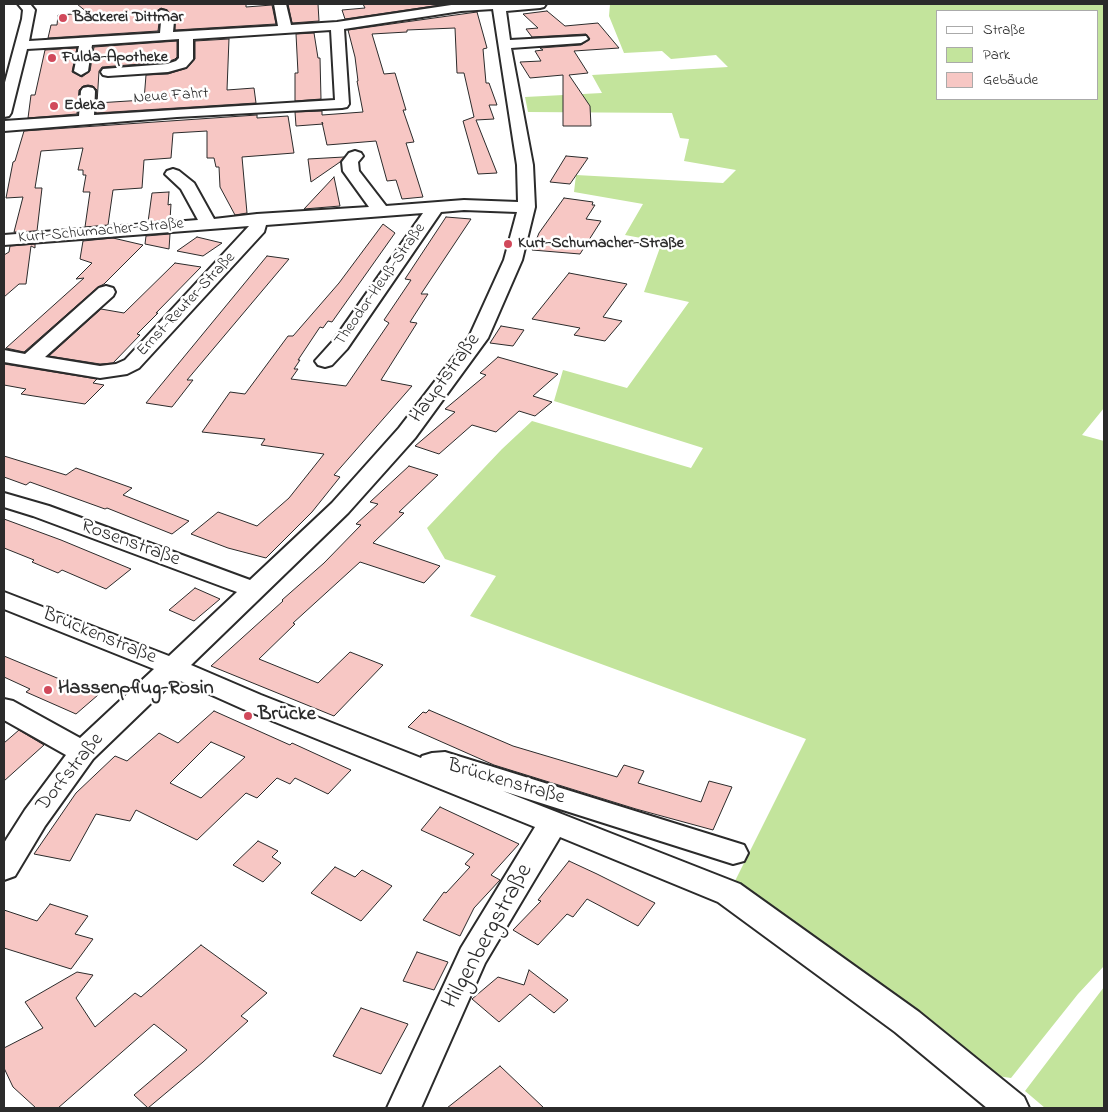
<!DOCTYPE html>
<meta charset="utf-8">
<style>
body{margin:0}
#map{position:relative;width:1108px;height:1112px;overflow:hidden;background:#fff;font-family:"Indie Flower",sans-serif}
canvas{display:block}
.frame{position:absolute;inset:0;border:5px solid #2b2b2b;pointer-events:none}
.legend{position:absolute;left:936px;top:10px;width:162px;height:90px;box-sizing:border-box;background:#fff;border:1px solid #aaa;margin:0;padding:6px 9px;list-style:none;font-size:15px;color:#2b2b2b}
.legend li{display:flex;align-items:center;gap:10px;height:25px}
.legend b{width:25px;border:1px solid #aaa}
</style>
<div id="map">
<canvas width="1108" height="1112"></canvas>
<div class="frame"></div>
<ul class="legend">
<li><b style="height:6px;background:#fff"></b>Straße</li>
<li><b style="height:14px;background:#c3e49c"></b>Park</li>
<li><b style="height:14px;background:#f7c7c4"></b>Gebäude</li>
</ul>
</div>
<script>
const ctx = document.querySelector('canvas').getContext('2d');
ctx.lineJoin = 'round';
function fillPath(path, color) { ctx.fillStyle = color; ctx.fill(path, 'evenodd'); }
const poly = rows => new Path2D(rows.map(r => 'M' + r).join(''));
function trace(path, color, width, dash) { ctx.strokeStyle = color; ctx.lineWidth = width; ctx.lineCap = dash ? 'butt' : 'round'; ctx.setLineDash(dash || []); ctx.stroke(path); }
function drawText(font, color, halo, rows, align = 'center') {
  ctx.font = font + ' "Indie Flower",sans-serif'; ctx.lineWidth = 5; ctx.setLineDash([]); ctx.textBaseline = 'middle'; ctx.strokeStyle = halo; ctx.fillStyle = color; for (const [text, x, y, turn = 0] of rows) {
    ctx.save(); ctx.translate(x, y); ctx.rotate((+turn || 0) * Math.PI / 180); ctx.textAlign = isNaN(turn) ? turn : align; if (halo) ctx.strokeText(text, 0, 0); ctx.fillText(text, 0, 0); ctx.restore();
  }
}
fillPath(poly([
 [610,4,1104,4,1104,408,1082,435,1104,441,1104,966,1078,994,1011,1078,970,1072,729,893,806,739,470,616,496,576,445,559,427,528,502,449,532,421,691,468,703,448,554,401,563,370,627,388,689,302,644,292,662,242,625,235,643,204,574,192,576,175,723,183,736,170,684,161,689,139,680,138,672,113,528,112,525,97,602,93,592,75,728,67,716,55,671,59,662,51,624,53,609,16],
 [937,11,1097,11,1097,99,937,99],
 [1104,987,1104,1108,1045,1108,1025,1091]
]), '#c3e49c');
const building = poly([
 [77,4,246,4,246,7,272,5,276,24,175,30,175,20,167,10,161,8,153,14,159,23,158,31,48,38,51,25,57,25,58,15,88,13,77,4],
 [288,4,318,4,319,21,292,23,288,4],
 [363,4,447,4,345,19,342,10,365,8,363,4],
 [547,11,565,26,598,23,619,48,574,51,588,73,569,75,590,106,591,126,563,126,563,75,530,78,520,62,541,61,535,51,543,50,540,48,581,45,590,39,586,34,532,37,526,29,538,28,523,14,547,11],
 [477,12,487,48,483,49,486,83,489,83,497,105,489,105,494,119,476,120,497,173,478,174,463,121,474,117,464,73,457,73,455,28,407,30,407,32,372,34,384,74,395,73,406,110,403,110,414,142,406,143,423,197,402,199,396,180,387,181,376,141,327,145,322,122,323,124,296,126,295,112,322,111,322,115,363,112,357,81,358,81,355,57,348,30,477,12],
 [314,33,318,58,320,58,321,99,295,101,295,73,298,73,296,34,314,33],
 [229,39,227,90,254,88,256,103,96,113,97,90,93,86,88,85,83,86,79,90,77,114,28,118,31,95,35,95,45,50,77,48,72,72,82,77,90,71,94,47,177,41,177,57,175,59,167,62,102,67,99,71,97,103,144,100,146,75,168,74,187,68,195,59,195,41,229,39],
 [257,115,257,118,288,116,294,153,242,157,247,213,235,215,220,187,219,167,216,167,214,158,207,158,207,131,173,133,171,158,144,160,142,188,113,190,108,225,85,227,90,192,83,192,86,175,83,175,83,170,78,170,83,148,41,151,35,188,42,188,37,231,14,232,23,197,6,198,13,162,15,161,24,131,257,115],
 [566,156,588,158,570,184,550,182,566,156],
 [344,157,340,162,311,182,308,159,344,157],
 [334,177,340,206,304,209,334,177],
 [169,192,168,205,171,204,170,220,148,222,152,193,169,192],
 [564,198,593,202,592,205,595,205,586,219,601,221,580,254,532,250,539,233,564,198],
 [446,217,471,219,421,294,428,294,410,322,417,323,381,380,412,386,334,475,340,477,312,512,266,558,228,548,191,534,218,512,257,526,289,498,324,454,261,445,265,439,202,432,230,392,245,394,288,336,293,336,339,283,383,224,395,233,332,322,328,321,323,328,320,327,298,360,300,360,294,369,298,369,291,379,346,386,389,323,384,320,411,280,405,279,446,217],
 [170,234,169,249,145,244,146,236,170,234],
 [197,237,222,243,203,256,177,251,197,237],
 [113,238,143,245,104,284,98,287,24,352,6,348,84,278,76,279,92,263,80,259,83,241,113,238],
 [35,244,35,248,31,246,26,284,19,284,4,297,4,255,9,252,10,246,35,244],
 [267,256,289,259,187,380,193,380,172,407,146,403,267,256],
 [175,263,201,267,156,313,158,313,137,334,140,335,113,363,100,364,49,356,101,309,124,313,175,263],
 [569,273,627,284,603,317,622,321,605,341,574,335,580,328,532,319,569,273],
 [501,326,524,330,513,346,490,343,501,326],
 [498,357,558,374,533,396,552,402,535,416,519,411,496,432,472,425,439,454,415,446,455,412,445,409,486,375,480,373,498,357],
 [4,364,97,379,93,383,104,385,85,404,21,394,26,389,4,385,4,364],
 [4,456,66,475,76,468,132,488,123,495,189,521,172,534,107,508,105,509,30,482,26,485,4,477,4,456],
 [409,466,438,475,399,512,404,513,373,543,440,566,424,583,360,562,293,623,295,624,259,659,318,683,350,652,383,665,334,716,211,666,283,601,282,600,324,563,361,525,356,524,378,504,370,502,409,466],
 [4,519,61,540,131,569,106,589,62,570,58,573,32,562,34,560,4,548,4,519],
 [195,588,220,599,194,621,169,610,195,588],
 [4,656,16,661,98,695,76,714,26,692,30,689,4,677,4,656],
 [429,710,513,746,617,777,624,765,644,771,638,783,701,802,709,781,732,787,713,830,636,809,494,765,408,727,423,712,426,713,429,710],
 [214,711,290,745,292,743,351,770,328,794,295,778,290,784,277,778,257,798,246,793,197,840,136,810,130,821,96,814,70,861,34,854,76,793,115,756,127,761,159,733,178,743,214,711],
 [211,742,245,757,201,798,170,783,211,742],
 [19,730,44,745,4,781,4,743,19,730],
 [440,807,519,844,491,875,500,880,474,908,460,936,423,920,444,892,446,893,470,867,465,864,474,854,421,830,440,807],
 [258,841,278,851,272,857,281,863,263,882,233,865,258,841],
 [569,861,597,874,655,903,638,926,587,899,573,917,567,914,538,945,513,930,541,901,538,900,569,861],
 [335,867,355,877,362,870,392,886,361,921,311,893,335,867],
 [50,904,88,916,75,934,93,939,71,969,4,948,4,910,37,921,50,904],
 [201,945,267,993,241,1016,248,1021,203,1062,148,1108,134,1095,187,1050,154,1024,58,1108,36,1108,13,1087,4,1068,4,1048,43,1028,25,1002,77,972,93,975,76,998,95,1027,135,993,141,997,201,945],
 [417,952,448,962,434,990,403,981,417,952],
 [529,970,568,1000,554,1013,530,994,499,1022,472,999,498,977,524,985,529,970],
 [361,1008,408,1024,381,1074,333,1056,361,1008],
 [500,1066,544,1108,447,1108,500,1066]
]);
fillPath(building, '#f7c7c4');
trace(building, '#2b2b2b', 1);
const minor = poly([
 [18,4,30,4,35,10,29,41,160,33,161,22,155,14,161,10,166,11,174,21,173,32,278,26,274,4,286,4,291,25,337,22,458,4,546,4,544,7,540,8,506,11,510,40,586,36,588,39,581,43,511,48,533,165,535,207,522,260,488,338,415,438,348,513,191,665,261,695,421,758,422,756,432,753,445,752,744,845,748,853,744,861,733,864,503,791,740,884,919,1012,1024,1097,1029,1108,987,1108,895,1032,718,902,560,837,485,963,421,1108,387,1108,461,948,535,827,243,709,176,679,93,759,45,826,15,876,4,880,4,843,25,810,66,755,4,720,4,699,13,701,80,738,154,669,4,609,4,592,169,656,237,592,33,516,4,507,4,493,49,506,250,580,332,503,399,428,469,337,504,260,517,212,464,210,441,212,347,349,332,365,325,367,318,365,315,361,333,341,423,213,266,225,264,232,139,368,127,374,100,378,4,362,4,350,25,354,99,288,106,286,113,288,115,292,113,296,45,357,100,366,116,364,125,360,249,226,4,245,4,235,198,220,181,189,165,174,167,171,173,169,179,171,194,183,214,219,257,214,369,207,343,171,342,162,349,153,355,151,361,153,363,156,358,162,359,171,386,206,464,200,518,202,517,165,493,9,461,11,344,29,349,104,347,107,342,108,177,117,4,131,4,121,79,116,81,91,83,88,88,87,93,88,95,91,94,115,335,100,331,30,193,39,193,59,186,67,168,72,108,76,103,75,101,72,103,69,167,64,176,61,179,58,179,39,92,45,88,71,81,75,74,71,79,46,27,49,11,113,9,116,4,117,4,86,22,19,23,10,18,4]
]);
trace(minor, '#2b2b2b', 4);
fillPath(minor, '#fff');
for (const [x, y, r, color] of [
 [63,18,5,"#d1495b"],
 [52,58,5,"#d1495b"],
 [54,106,5,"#d1495b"],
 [508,244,5,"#d1495b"],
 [48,690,5,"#d1495b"],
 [248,716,5,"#d1495b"]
]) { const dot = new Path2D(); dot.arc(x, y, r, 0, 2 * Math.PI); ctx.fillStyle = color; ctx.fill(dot); trace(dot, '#fff', 2); }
drawText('bold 16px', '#2b2b2b', '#fff', [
 ["Bäckerei Dittmar",73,18],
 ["Fulda-Apotheke",62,58],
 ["Edeka",64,106],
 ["Kurt-Schumacher-Straße",518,244]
], 'left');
drawText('16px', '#2b2b2b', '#fff', [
 ["Neue Fahrt",171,97,-4],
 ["Kurt-Schumacher-Straße",101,232,-5],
 ["Theodor-Heuß-Straße",381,285,-55],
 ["Ernst-Reuter-Straße",187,305,-47]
]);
drawText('20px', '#2b2b2b', '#fff', [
 ["Hauptstraße",446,379,-54],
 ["Rosenstraße",130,544,20],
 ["Brückenstraße",99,637,22],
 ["Dorfstraße",71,773,-51],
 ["Brückenstraße",506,783,16]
]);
drawText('bold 20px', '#2b2b2b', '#fff', [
 ["Hassenpflug-Rosin",58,690],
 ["Brücke",258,716]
], 'left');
drawText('24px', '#2b2b2b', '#fff', [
 ["Hilgenbergstraße",489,937,-61]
]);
</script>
